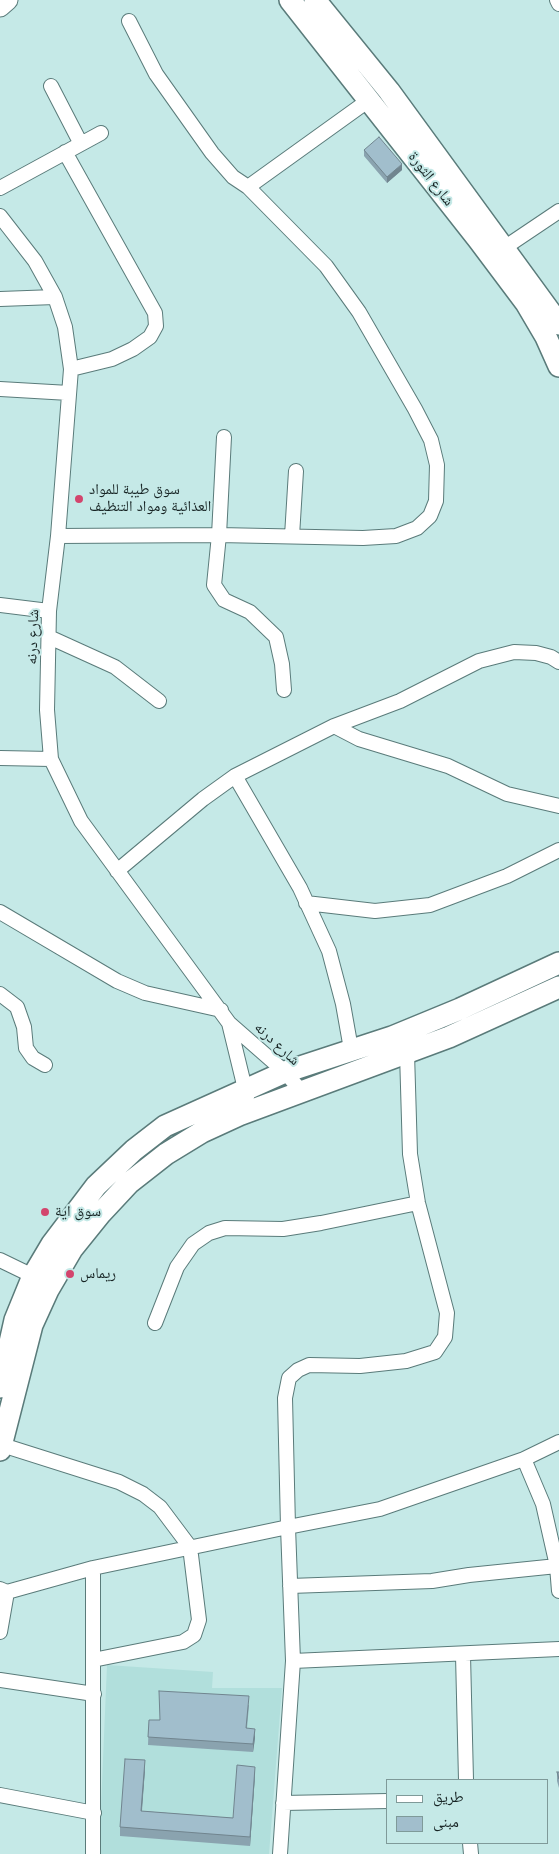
<!DOCTYPE html>
<meta charset="utf-8">
<style>
body{margin:0}
#map{position:relative;width:559px;height:1854px;overflow:hidden;background:#c5e9e7;font-family:"PT Sans","Noto Naskh Arabic",sans-serif}
canvas{display:block}
.legend{position:absolute;left:386px;top:1779px;width:162px;height:65px;box-sizing:border-box;background:#c5e9e7;border:1px solid #7f9a99;margin:0;padding:6px 9px;list-style:none;font-size:15px;color:#172424}
.legend li{display:flex;align-items:center;gap:10px;height:25px}
.legend b{width:25px;border:1px solid #7f9a99}
</style>
<div id="map">
<canvas width="559" height="1854"></canvas>
<ul class="legend">
<li><b style="height:6px;background:#fff"></b>طريق</li>
<li><b style="height:14px;background:#a1becc"></b>مبنى</li>
</ul>
</div>
<script>
const ctx = document.querySelector('canvas').getContext('2d');
ctx.lineJoin = 'round';
function fillPath(path, color) { ctx.fillStyle = color; ctx.fill(path, 'evenodd'); }
const poly = rows => new Path2D(rows.map(r => 'M' + r).join(''));
function trace(path, color, width, dash) { ctx.strokeStyle = color; ctx.lineWidth = width; ctx.lineCap = dash ? 'butt' : 'round'; ctx.setLineDash(dash || []); ctx.stroke(path); }
function drawText(font, color, halo, rows, align = 'center') {
  ctx.font = font + ' "PT Sans","Noto Naskh Arabic",sans-serif'; ctx.lineWidth = 4; ctx.setLineDash([]); ctx.textBaseline = 'middle'; ctx.strokeStyle = halo; ctx.fillStyle = color; for (const [text, x, y, turn = 0] of rows) {
    ctx.save(); ctx.translate(x, y); ctx.rotate((+turn || 0) * Math.PI / 180); ctx.textAlign = isNaN(turn) ? turn : align; if (halo) ctx.strokeText(text, 0, 0); ctx.fillText(text, 0, 0); ctx.restore();
  }
}
fillPath(poly([
 [107,1665,213,1672,212,1688,282,1688,269,1854,99,1854]
]), '#b1dfdc');
const minor = poly([
 [557,0,559,4],
 [129,21,156,74,212,153,233,177,248,187],
 [51,86,81,144],
 [65,152,155,313,156,326,150,337,133,349,112,359,71,369],
 [0,188,101,133],
 [0,216,35,261,55,297,65,327,71,369,58,536,49,611,47,710,51,759,81,821,229,1023,285,1072,301,1091],
 [504,248,559,211],
 [0,299,55,297],
 [0,389,69,393],
 [224,437,219,535,363,538,396,536,417,528,430,516,436,501,437,465,431,440,415,409,359,312,326,266,248,187,369,100],
 [58,536,219,535,214,585,224,600,250,612,276,637,282,664,284,690],
 [292,536,296,471],
 [0,605,49,611],
 [49,637,115,667,159,701],
 [334,726,359,739,448,766,507,794,559,806],
 [0,758,51,759],
 [235,776,300,888,329,951,343,1004,351,1049],
 [117,871,203,799,235,776,334,726,400,701,479,661,514,652,536,653,551,657,559,662],
 [306,903,375,911,430,905,507,876,559,850],
 [0,912,117,981,145,993,221,1010],
 [0,994,17,1007,24,1027,26,1048,33,1058,45,1065],
 [229,1023,247,1097],
 [0,1260,33,1276],
 [155,1323,177,1267,193,1244,209,1233,225,1228,283,1229,321,1223,418,1203],
 [2,1445,119,1482,143,1494,160,1507,190,1547,199,1620,194,1635,183,1642,93,1660],
 [524,1459,543,1504,557,1566,559,1591],
 [290,1586,432,1581,469,1575,557,1566],
 [0,1589,7,1592,0,1632],
 [7,1592,93,1568],
 [463,1655,466,1780],
 [293,1661,288,1527,380,1509,524,1459,559,1442],
 [0,1680,94,1694],
 [0,1795,94,1813],
 [283,1803,388,1801],
 [470,1843,471,1854],
 [93,1854,93,1568,288,1527,285,1398,289,1378,298,1370,309,1365,360,1366,406,1361,435,1352,445,1337,447,1313,418,1203,410,1154,407,1053],
 [280,1854,293,1661,559,1649]
]);
const secondary = poly([
 [0,7,8,0]
]);
const primary = poly([
 [290,0,478,239,526,303,546,337,559,366],
 [315,0,389,91,559,324],
 [0,1387,15,1320,33,1276,52,1244,96,1186,134,1150,165,1126,285,1072,392,1037,460,1009,559,963],
 [0,1450,32,1325,48,1290,72,1249,101,1213,129,1183,166,1154,202,1132,239,1115,449,1037,559,987]
]);
trace(minor, '#5a7b7a', 16);
trace(secondary, '#5a7b7a', 21);
trace(primary, '#5a7b7a', 24);
trace(minor, '#fff', 14);
trace(secondary, '#fff', 19);
trace(primary, '#fff', 21);
fillPath(poly([
 [364,150,402,170,387,183,364,156],
 [249,1705,247,1728,255,1738,253,1752,148,1745,149,1720,159,1720],
 [145,1769,142,1811,233,1818,255,1775,250,1846,120,1836,120,1827],
 [557,1772,559,1772,559,1788,557,1781]
]), '#8aa3af');
fillPath(poly([
 [402,164,402,170,387,183,387,177],
 [255,1729,255,1738,253,1752,253,1744],
 [145,1760,145,1769,141,1820,141,1811],
 [255,1767,255,1775,250,1846,250,1837]
]), '#71858f');
const building = poly([
 [379,137,402,164,387,177,364,150,379,137],
 [159,1691,249,1696,246,1728,255,1729,253,1744,148,1737,149,1720,160,1720,159,1691],
 [125,1759,145,1760,141,1811,233,1818,237,1765,255,1767,250,1837,120,1827,125,1759],
 [557,1772,559,1772,559,1779,557,1772]
]);
fillPath(building, '#a1becc');
trace(building, '#71858f', 1);
for (const [x, y, r, color] of [
 [79,499,5,"#d3456d"],
 [45,1212,5,"#d3456d"],
 [70,1274,5,"#d3456d"]
]) { const dot = new Path2D(); dot.arc(x, y, r, 0, 2 * Math.PI); ctx.fillStyle = color; ctx.fill(dot); trace(dot, '#c5e9e7', 2); }
drawText('15px', '#172424', '#c5e9e7', [
 ["شارع الثورة",431,179,52],
 ["شارع درنه",33,637,-88],
 ["شارع درنه",277,1044,43]
]);
drawText('15px', '#172424', '#c5e9e7', [
 ["سوق طيبة للمواد",89,490],
 ["العذائية ومواد التنظيف",89,507],
 ["سوق اية",55,1212],
 ["ريماس",80,1274]
], 'left');
</script>
